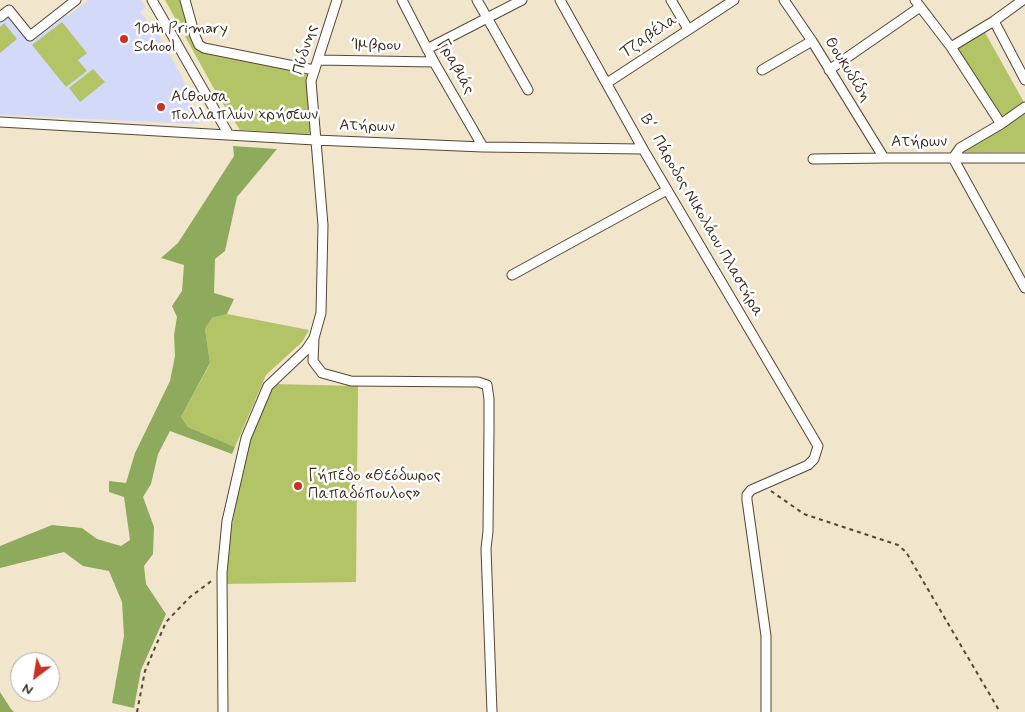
<!DOCTYPE html>
<meta charset="utf-8">
<style>
body{margin:0}
#map{position:relative;width:1025px;height:712px;overflow:hidden;background:#f1e6cb;font-family:Mynerve,sans-serif}
canvas{display:block}
.north{position:absolute;left:10px;top:652px;width:50px;height:50px;box-sizing:border-box;background:#fff;border:1px solid #b1aaa5;border-radius:50%;rotate:211deg;font-size:14px;font-weight:700;line-height:20px;text-align:center;color:#3b2a1e}
.north::after{content:'';display:block;margin:auto;width:18px;height:22px;background:#c8321e;clip-path:polygon(50% 0,100% 100%,50% 72%,0 100%)}
</style>
<div id="map">
<canvas width="1025" height="712"></canvas>
<div class="north">N</div>
</div>
<script>
const ctx = document.querySelector('canvas').getContext('2d');
ctx.lineJoin = 'round';
function fillPath(path, color) { ctx.fillStyle = color; ctx.fill(path, 'evenodd'); }
const poly = rows => new Path2D(rows.map(r => 'M' + r).join(''));
function trace(path, color, width, dash) { ctx.strokeStyle = color; ctx.lineWidth = width; ctx.lineCap = dash ? 'butt' : 'round'; ctx.setLineDash(dash || []); ctx.stroke(path); }
function drawText(font, color, halo, rows, align = 'center') {
  ctx.font = font + ' Mynerve,sans-serif'; ctx.lineWidth = 5; ctx.setLineDash([]); ctx.textBaseline = 'middle'; ctx.strokeStyle = halo; ctx.fillStyle = color; for (const [text, x, y, turn = 0] of rows) {
    ctx.save(); ctx.translate(x, y); ctx.rotate((+turn || 0) * Math.PI / 180); ctx.textAlign = isNaN(turn) ? turn : align; if (halo) ctx.strokeText(text, 0, 0); ctx.fillText(text, 0, 0); ctx.restore();
  }
}
fillPath(poly([
 [89,0,141,0,146,7,140,12,157,32,182,77,199,124,0,115,0,21,8,14,30,40,65,13,68,16]
]), '#d3d9f9');
fillPath(poly([
 [165,0,185,0,199,48,204,53,310,72,307,92,312,125,312,131,308,134,240,130,218,96],
 [62,22,87,53,78,60,87,71,66,87,32,45],
 [4,23,17,39,0,53,0,27],
 [983,29,1025,104,997,121,950,52],
 [93,69,105,82,80,102,69,88],
 [1025,114,1025,152,962,152],
 [227,314,309,330,302,342,266,375,235,447,188,427,181,417,210,364,205,329,212,318],
 [273,384,358,386,356,582,226,584,225,562,248,440]
]), '#b3c467');
fillPath(poly([
 [233,146,277,149,237,197,225,251,215,259,214,293,234,299,227,314,212,318,205,329,210,363,181,417,188,427,235,447,232,454,170,431,158,454,151,484,143,497,154,527,153,554,144,566,146,584,166,614,141,670,134,708,112,703,124,636,122,602,109,571,83,566,64,552,0,568,0,546,52,525,82,528,97,539,121,546,130,540,124,497,109,492,109,481,126,483,135,453,170,381,175,356,174,335,177,317,172,306,182,291,184,265,161,258,178,243,234,156],
 [0,692,11,709,14,712,0,712]
]), '#8eaa5c');
const minor = poly([
 [152,0,229,135],
 [185,0,195,36,199,45,204,48,314,70],
 [402,0,434,62,483,147],
 [477,0,528,90],
 [560,0,643,149,818,446,814,459,808,465,751,490,747,495,747,500,766,636,766,712],
 [671,0,688,29],
 [784,0,812,41,884,158],
 [915,0,951,47,1001,124],
 [0,17,9,10,30,36,76,0],
 [994,21,1025,80],
 [951,47,994,21,1023,0],
 [427,49,522,0],
 [318,60,434,62],
 [762,70,812,41],
 [829,70,920,7],
 [607,83,734,0],
 [1025,107,1001,124,960,148,953,158,1025,288],
 [0,122,315,140,483,147,643,149],
 [813,159,884,158,1025,158],
 [512,275,667,190],
 [314,338,313,361,322,373,351,381,478,382,487,385,489,399,489,429,488,531,486,549,492,712],
 [223,712,222,573,227,521,246,438,268,386,306,350,314,338,321,313,323,225,311,81,337,0]
]);
trace(minor, '#564638', 11);
trace(poly([
 [771,491,804,514,898,545,906,552,1000,712],
 [137,712,145,671,166,622,190,597,214,579]
]), '#564638', 2, [4, 4]);
trace(minor, '#fff', 9);
for (const [x, y, r, color] of [
 [124,39,5,"#c8321e"],
 [161,107,5,"#c8321e"],
 [298,486,5,"#c8321e"]
]) { const dot = new Path2D(); dot.arc(x, y, r, 0, 2 * Math.PI); ctx.fillStyle = color; ctx.fill(dot); trace(dot, '#fff', 2); }
drawText('16px', '#3b2a1e', '#fff', [
 ["10th Primary",134,30],
 ["School",134,48],
 ["Αίθουσα",171,98],
 ["πολλαπλών χρήσεων",171,116],
 ["Γήπεδο «Θεόδωρος",308,477],
 ["Παπαδόπουλος»",308,495]
], 'left');
drawText('16px', '#3b2a1e', '#fff', [
 ["Τζαβέλα",649,37,-34],
 ["Ίμβρου",376,46,1],
 ["Πύδνης",306,50,-73],
 ["Γραβιάς",455,67,61],
 ["Θουκυδίδη",847,70,58],
 ["Ατήρων",367,127,2],
 ["Ατήρων",919,143],
 ["Β΄ Πάροδος Νικολάου Πλαστήρα",701,216,60]
]);
</script>
